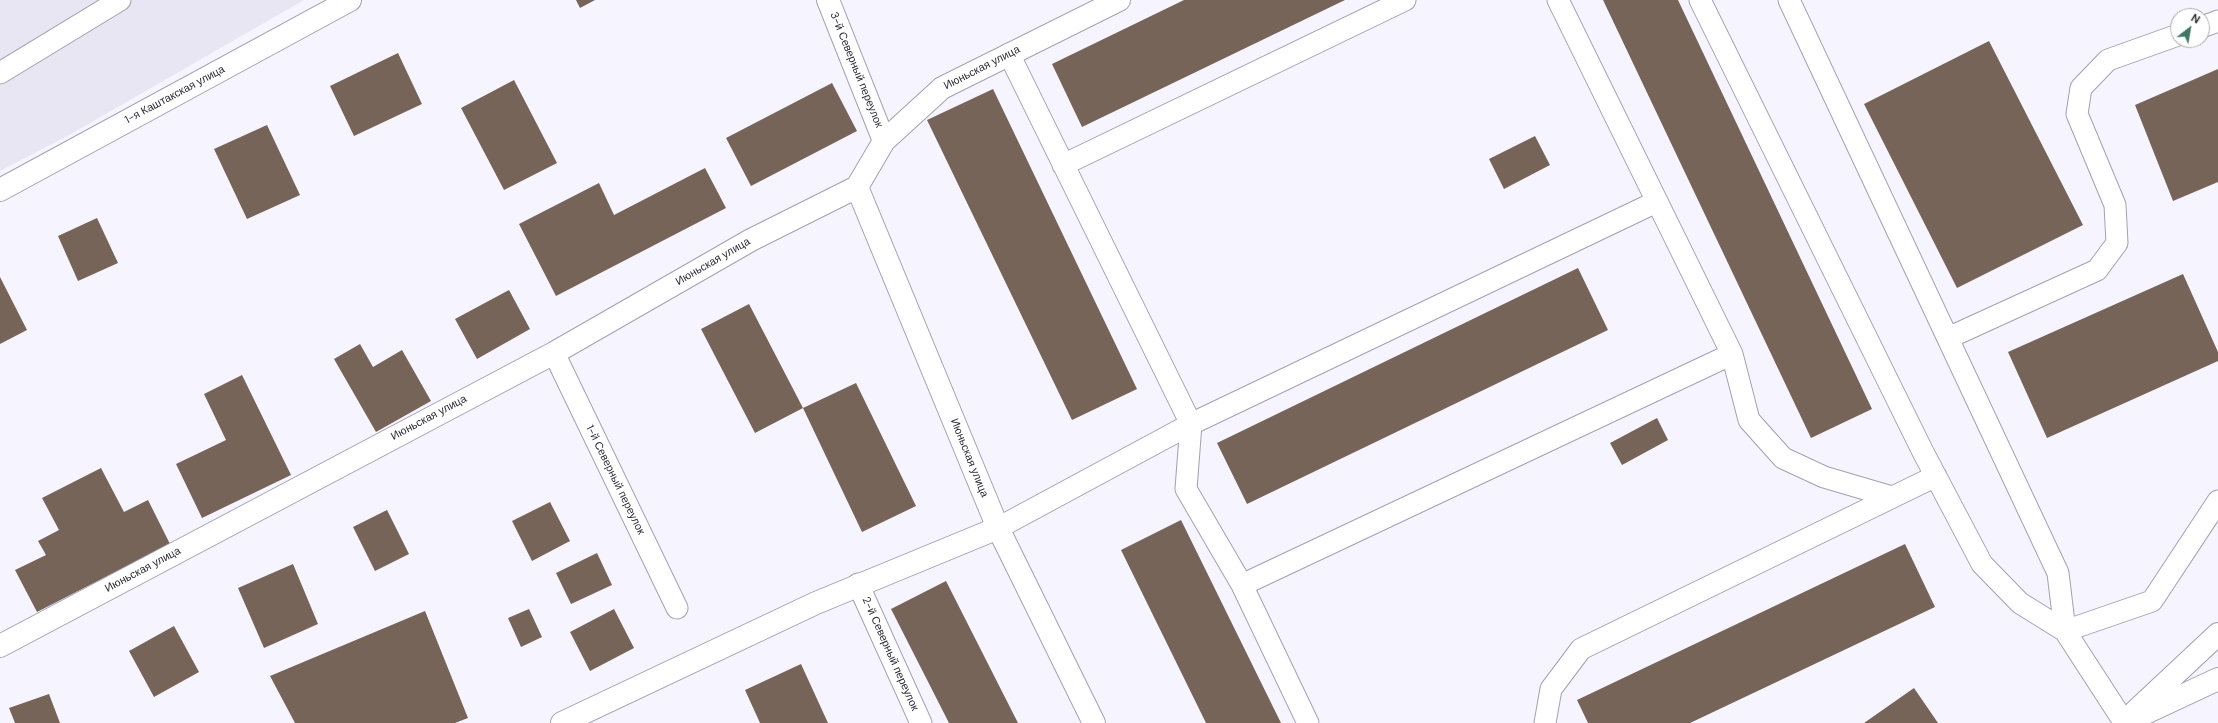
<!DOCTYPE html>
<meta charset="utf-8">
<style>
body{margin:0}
#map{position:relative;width:2218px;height:723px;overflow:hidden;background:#f6f5ff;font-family:"DM Sans",sans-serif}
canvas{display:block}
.north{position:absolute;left:2170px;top:8px;width:40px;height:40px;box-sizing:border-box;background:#fff;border:1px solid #abaaae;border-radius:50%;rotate:31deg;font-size:11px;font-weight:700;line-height:16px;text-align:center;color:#2c2b34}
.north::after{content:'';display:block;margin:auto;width:14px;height:18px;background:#3c7863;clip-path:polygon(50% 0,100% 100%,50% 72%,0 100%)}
</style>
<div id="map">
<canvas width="2218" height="723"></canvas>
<div class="north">N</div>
</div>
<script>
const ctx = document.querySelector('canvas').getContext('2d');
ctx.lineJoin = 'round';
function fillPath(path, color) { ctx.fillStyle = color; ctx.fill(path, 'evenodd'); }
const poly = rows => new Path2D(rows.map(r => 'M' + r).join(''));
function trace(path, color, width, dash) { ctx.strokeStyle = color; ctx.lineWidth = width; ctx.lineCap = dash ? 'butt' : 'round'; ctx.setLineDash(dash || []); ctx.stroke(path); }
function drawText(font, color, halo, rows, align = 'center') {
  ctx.font = font + ' "DM Sans",sans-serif'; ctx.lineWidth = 4; ctx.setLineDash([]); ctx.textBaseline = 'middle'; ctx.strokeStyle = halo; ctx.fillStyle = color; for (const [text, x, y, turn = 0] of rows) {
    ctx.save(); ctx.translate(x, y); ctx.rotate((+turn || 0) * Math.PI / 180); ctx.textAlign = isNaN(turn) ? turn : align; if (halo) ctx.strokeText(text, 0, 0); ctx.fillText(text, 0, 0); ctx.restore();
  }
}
fillPath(poly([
 [0,0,304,0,71,134,0,171]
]), '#e7e6f2');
fillPath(poly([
 [576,0,595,0,580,8],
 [1184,0,1345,0,1082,127,1052,64],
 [1603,0,1678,0,1872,409,1811,438],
 [1989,41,2083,225,1957,288,1864,104],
 [398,53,422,104,354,136,330,86],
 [2218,69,2218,182,2173,201,2135,105],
 [514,80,557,163,504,190,461,108],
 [832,83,857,131,751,186,726,138],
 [993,89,1137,389,1072,420,927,120],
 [267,125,300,195,247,219,214,149],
 [1535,136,1550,165,1504,189,1489,159],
 [705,168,726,208,556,296,519,224,599,183,614,215],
 [97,218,118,263,78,281,58,236],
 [1578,268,1608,330,1247,504,1217,443],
 [2183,274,2218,352,2218,361,2047,438,2008,352],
 [0,277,27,330,0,344],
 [509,290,530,329,477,359,455,319],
 [749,304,803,408,755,433,701,329],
 [360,344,373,367,402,350,431,401,376,432,334,359],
 [242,375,291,475,202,518,176,464,226,440,204,394],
 [856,383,916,506,862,532,803,408],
 [1657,418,1668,440,1622,465,1610,443],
 [101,468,124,512,148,500,170,544,37,612,15,570,46,555,38,541,59,530,42,498],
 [550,502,570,541,532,561,512,521],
 [387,510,409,554,375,571,353,527],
 [1181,520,1281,723,1206,723,1121,550],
 [1905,544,1935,607,1690,723,1588,723,1577,700],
 [597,553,612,585,571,604,556,573],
 [293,564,318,624,264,648,238,588],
 [946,581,1018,723,949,723,891,609],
 [529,609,542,637,521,647,508,618],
 [614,609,634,648,590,671,570,632],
 [425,611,468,718,455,723,295,723,270,676],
 [174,626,199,672,154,697,129,651],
 [801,664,828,723,760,723,745,690],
 [1914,688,1938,723,1864,723],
 [49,694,60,723,15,723,9,708]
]), '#776458');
const service = poly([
 [1558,0,1732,354,1749,420,1783,458,1824,477,1892,497],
 [1700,0,1923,452,1982,564,2020,603,2065,631,2124,722],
 [1789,0,2058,573,2065,631,2152,601,2218,501],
 [2202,27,2218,21],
 [0,73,120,0],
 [1063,165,1405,0],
 [1948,338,2097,270,2117,243,2115,205,2077,114,2081,88,2108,60,2178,35],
 [554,353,677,608],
 [998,528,1191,424,1009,54],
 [858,584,921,723],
 [1242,585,1732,354],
 [1308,723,1242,585,1186,489,1191,424,1656,202],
 [1545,723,1551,689,1581,649,1936,476]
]);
const minor = poly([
 [828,0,884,141],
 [857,187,998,528,1094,723],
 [0,190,350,0],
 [0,646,554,353,751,240,857,187,884,141,942,88,1119,0],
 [562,723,816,603,998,528]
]);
const secondary = poly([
 [2141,715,2218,679],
 [2124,722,2218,634]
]);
trace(service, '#a2a0b5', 23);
trace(minor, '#a2a0b5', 24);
trace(secondary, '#a2a0b5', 24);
trace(service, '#fff', 21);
trace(minor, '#fff', 22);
trace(secondary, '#fff', 22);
drawText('11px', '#2c2b34', '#fff', [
 ["Июньская улица",982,68,-27],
 ["3-й Северный переулок",856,70,68],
 ["1-я Каштакская улица",175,95,-28],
 ["Июньская улица",713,262,-30],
 ["Июньская улица",429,418,-28],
 ["Июньская улица",969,458,68],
 ["1-й Северный переулок",615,480,64],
 ["Июньская улица",143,570,-28],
 ["2-й Северный переулок",890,654,66]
]);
</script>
